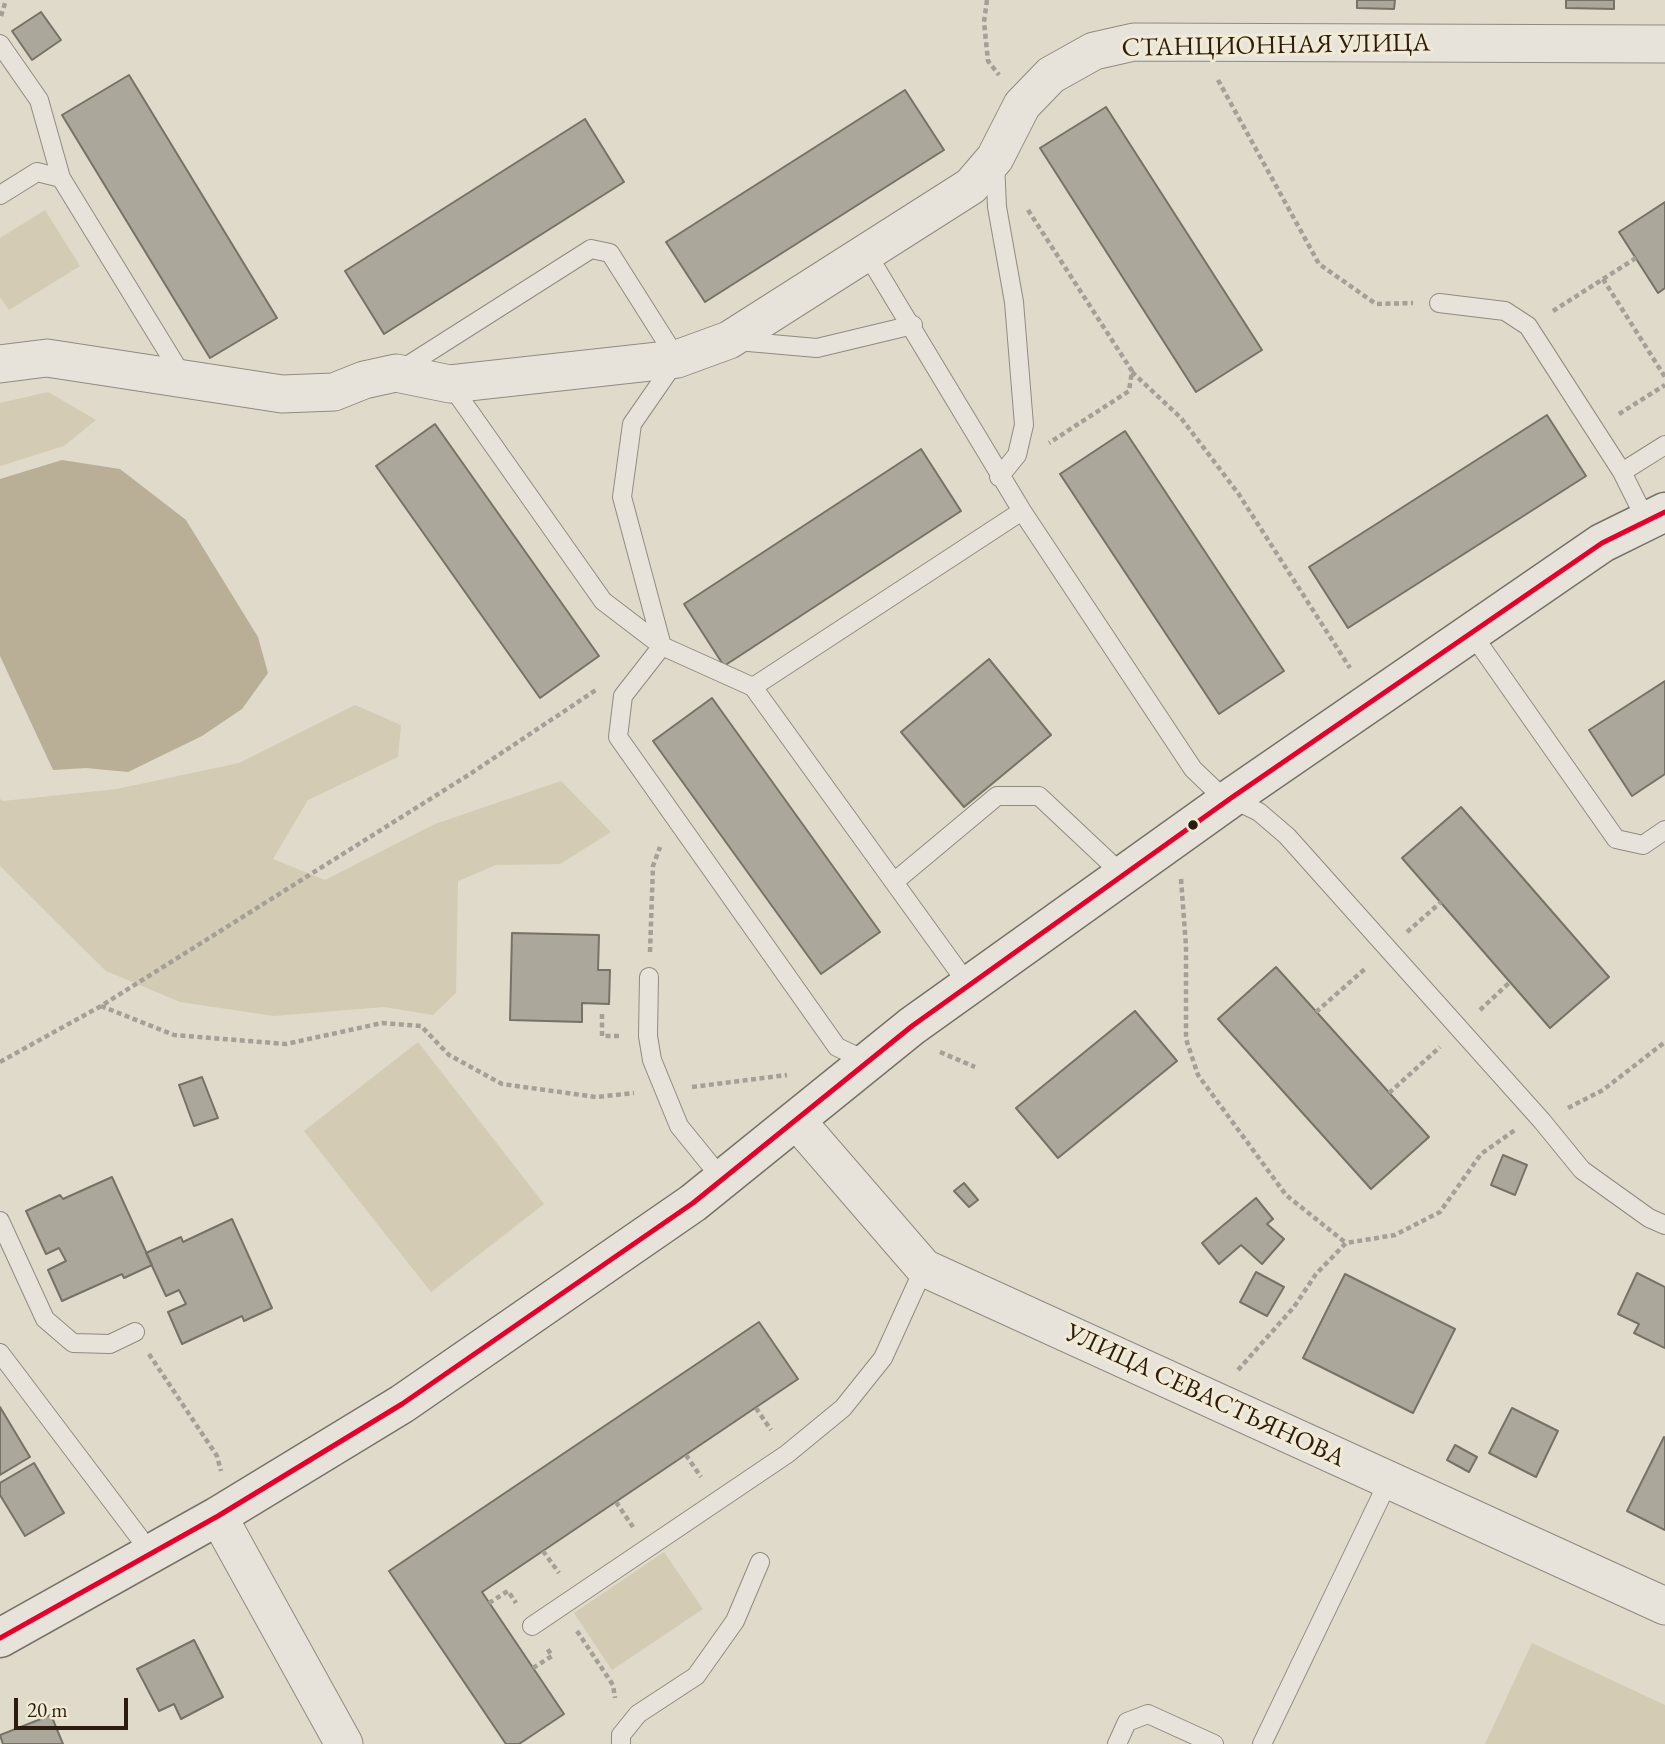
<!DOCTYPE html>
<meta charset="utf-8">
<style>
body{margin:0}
#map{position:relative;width:1665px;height:1744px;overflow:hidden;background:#dfdac9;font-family:"EB Garamond",serif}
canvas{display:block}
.scale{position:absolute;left:14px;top:1698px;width:114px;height:32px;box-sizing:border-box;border:4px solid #2c1c0d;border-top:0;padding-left:9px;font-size:21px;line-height:24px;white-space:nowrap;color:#2c1c0d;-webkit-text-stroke:5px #f1ead5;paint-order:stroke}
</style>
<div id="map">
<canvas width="1665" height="1744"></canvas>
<div class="scale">20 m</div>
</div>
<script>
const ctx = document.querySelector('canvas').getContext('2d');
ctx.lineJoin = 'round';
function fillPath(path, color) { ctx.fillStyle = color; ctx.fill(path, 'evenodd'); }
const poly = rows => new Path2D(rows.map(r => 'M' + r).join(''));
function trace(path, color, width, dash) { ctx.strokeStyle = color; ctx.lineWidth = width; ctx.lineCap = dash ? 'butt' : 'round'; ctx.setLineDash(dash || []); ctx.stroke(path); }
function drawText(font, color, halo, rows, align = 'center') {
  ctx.font = font + ' "EB Garamond",serif'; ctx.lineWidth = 6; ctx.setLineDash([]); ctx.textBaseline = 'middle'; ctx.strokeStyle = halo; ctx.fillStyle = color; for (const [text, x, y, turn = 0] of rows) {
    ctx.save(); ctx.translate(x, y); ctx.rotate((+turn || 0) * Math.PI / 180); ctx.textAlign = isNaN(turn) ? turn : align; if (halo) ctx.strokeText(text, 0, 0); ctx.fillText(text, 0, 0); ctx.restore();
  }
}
fillPath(poly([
 [45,210,80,266,9,310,0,297,0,238],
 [48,392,96,420,64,446,0,466,0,403],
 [355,705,401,725,398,757,308,800,273,859,325,880,435,824,561,781,611,832,560,864,496,865,458,881,456,993,433,1015,384,1007,274,1016,180,1002,106,971,0,866,0,799,3,801,117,789,239,763],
 [418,1042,544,1204,431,1292,304,1131],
 [664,1552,703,1609,612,1670,574,1613],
 [1532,1643,1665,1705,1665,1744,1485,1744]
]), '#d3cbb3');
fillPath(poly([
 [62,460,120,469,186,520,258,637,268,673,242,709,202,736,128,772,86,768,53,770,0,656,0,479]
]), '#b9af97');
const building = poly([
 [1357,0,1395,0,1394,9,1357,8,1357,0],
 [1566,0,1614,0,1614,9,1566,8,1566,0],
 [41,12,61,40,32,60,12,31,41,12],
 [129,75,277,318,210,358,62,115,129,75],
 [905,90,944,150,705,302,666,242,905,90],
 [1106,107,1262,350,1196,392,1040,148,1106,107],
 [585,119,624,182,384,334,345,271,585,119],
 [1665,202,1665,288,1658,293,1619,232,1665,202],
 [1547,415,1586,476,1348,628,1309,567,1547,415],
 [435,424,599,656,540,698,376,466,435,424],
 [1125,431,1284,671,1219,714,1060,474,1125,431],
 [921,449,961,511,724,666,684,604,921,449],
 [989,659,1051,735,964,807,901,732,989,659],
 [1665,681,1665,774,1632,796,1589,730,1665,681],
 [712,698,880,932,821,974,653,741,712,698],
 [1461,807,1609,977,1550,1028,1402,858,1461,807],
 [512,933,599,935,598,970,610,970,609,1004,582,1003,582,1022,510,1020,512,933],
 [1276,967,1429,1137,1371,1189,1218,1019,1276,967],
 [1135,1011,1177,1061,1058,1158,1016,1108,1135,1011],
 [202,1077,218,1118,194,1126,179,1085,202,1077],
 [1503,1155,1527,1165,1515,1195,1491,1185,1503,1155],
 [112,1177,152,1265,124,1278,122,1274,62,1301,48,1270,66,1261,59,1248,46,1254,26,1211,60,1195,63,1199,112,1177],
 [964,1183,978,1200,969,1207,954,1191,964,1183],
 [1256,1198,1273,1219,1267,1224,1284,1239,1262,1264,1241,1245,1219,1264,1202,1243,1256,1198],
 [232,1219,272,1308,244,1321,242,1316,182,1344,168,1312,186,1304,179,1290,166,1296,146,1253,181,1237,183,1242,232,1219],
 [1256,1272,1284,1287,1267,1316,1240,1302,1256,1272],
 [1637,1273,1665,1287,1665,1348,1634,1333,1639,1324,1618,1314,1637,1273],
 [1345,1274,1455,1329,1413,1413,1303,1358,1345,1274],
 [759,1322,798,1379,482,1592,564,1714,519,1744,506,1744,389,1571,759,1322],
 [0,1407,30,1457,0,1475,0,1407],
 [1512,1408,1558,1431,1536,1477,1489,1453,1512,1408],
 [1664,1437,1665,1438,1665,1530,1627,1511,1664,1437],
 [1455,1445,1477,1457,1469,1472,1447,1460,1455,1445],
 [34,1463,64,1513,25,1536,0,1495,0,1483,34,1463],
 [194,1640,223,1697,181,1719,174,1704,159,1711,137,1669,194,1640],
 [51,1715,63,1744,3,1744,0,1735,51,1715]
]);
fillPath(building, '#aca79b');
trace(building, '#777267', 2);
const lane = poly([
 [0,44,39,100,61,178,183,377],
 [995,162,997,207,1014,302,1024,425,1017,455,999,477],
 [0,195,37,172,61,178],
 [866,252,1022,511],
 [1439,303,1505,311,1528,326,1622,472,1646,520],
 [737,341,817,348,913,325],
 [399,371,591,249,610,253,677,359,632,424,622,497,662,646,623,696,618,737,837,1047,867,1061],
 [450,384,603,601,662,646,753,687,1022,511,1193,769,1216,791,1259,812,1287,836,1542,1121,1582,1170,1649,1218,1665,1225],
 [1622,472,1665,445],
 [1470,631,1616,839,1643,845,1665,830],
 [753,687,969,986],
 [894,882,997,796,1039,796,1123,875],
 [649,977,648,1036,652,1060,679,1126,722,1179],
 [0,1221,45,1319,73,1343,110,1344,135,1332],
 [0,1353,139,1537,148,1554],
 [532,1626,787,1454,843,1408,883,1358,924,1268],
 [621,1744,621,1735,638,1714,696,1676,735,1621,760,1562],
 [1117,1744,1127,1722,1148,1714,1214,1744],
 [1262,1744,1389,1480]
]);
const street = poly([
 [0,364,47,358,282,394,334,392,364,380,396,373,450,384,677,359,729,340,971,186,995,158,1022,105,1051,75,1094,51,1134,42,1665,44],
 [796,1120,924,1268,1665,1606],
 [218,1516,344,1744]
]);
const secondary = poly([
 [0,1638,218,1516,402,1404,693,1203,912,1026,1231,798,1602,543,1665,512]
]);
trace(lane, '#908b80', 20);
trace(street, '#908b80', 39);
trace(secondary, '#777267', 41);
trace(poly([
 [987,0,984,22,988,61,999,75],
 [1,16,6,0],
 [1218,80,1319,264,1376,304,1413,303],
 [1028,210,1132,371,1129,391,1049,443],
 [1603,279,1665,377],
 [1553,311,1636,258],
 [1132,372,1181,418,1238,493,1350,668],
 [1619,414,1665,385],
 [1181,879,1186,946,1186,1039,1198,1075,1286,1195,1346,1243],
 [1407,932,1441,902],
 [650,952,653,866,660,847],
 [101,1006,174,1035,286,1044,382,1023,421,1026,449,1055,502,1084,596,1097,634,1093],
 [1480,1010,1510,982],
 [1316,1012,1366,968],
 [602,1014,602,1036,622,1036],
 [940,1052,975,1067],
 [0,1062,101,1006,470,774,596,690],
 [692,1087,787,1075],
 [1389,1093,1440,1047],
 [1568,1108,1603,1090,1665,1042],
 [149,1354,217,1456,221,1471],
 [1238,1370,1294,1307,1316,1274,1346,1243,1395,1235,1440,1212,1481,1154,1515,1130],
 [756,1408,771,1430],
 [686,1455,701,1477],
 [616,1502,633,1527],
 [543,1551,559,1573],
 [489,1603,508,1591,516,1603],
 [577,1631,613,1685,615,1698],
 [533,1668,552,1656,547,1648]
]), '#a49f97', 4.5, [5, 3.5]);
trace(lane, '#e7e3db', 18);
trace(street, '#e7e3db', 37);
trace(secondary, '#e7e3db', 38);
trace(poly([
 [0,1638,218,1516,402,1404,693,1203,912,1026,1231,798,1602,543,1665,512]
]), '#e4002b', 5);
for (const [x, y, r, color] of [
 [1193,825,6,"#2c1c0d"]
]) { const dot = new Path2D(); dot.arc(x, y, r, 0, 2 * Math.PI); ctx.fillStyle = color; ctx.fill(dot); trace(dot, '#f1ead5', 2.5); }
drawText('26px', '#2c1c0d', '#f1ead5', [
 ["СТАНЦИОННАЯ УЛИЦА",1276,46,-1],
 ["УЛИЦА СЕВАСТЬЯНОВА",1205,1396,25]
]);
</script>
